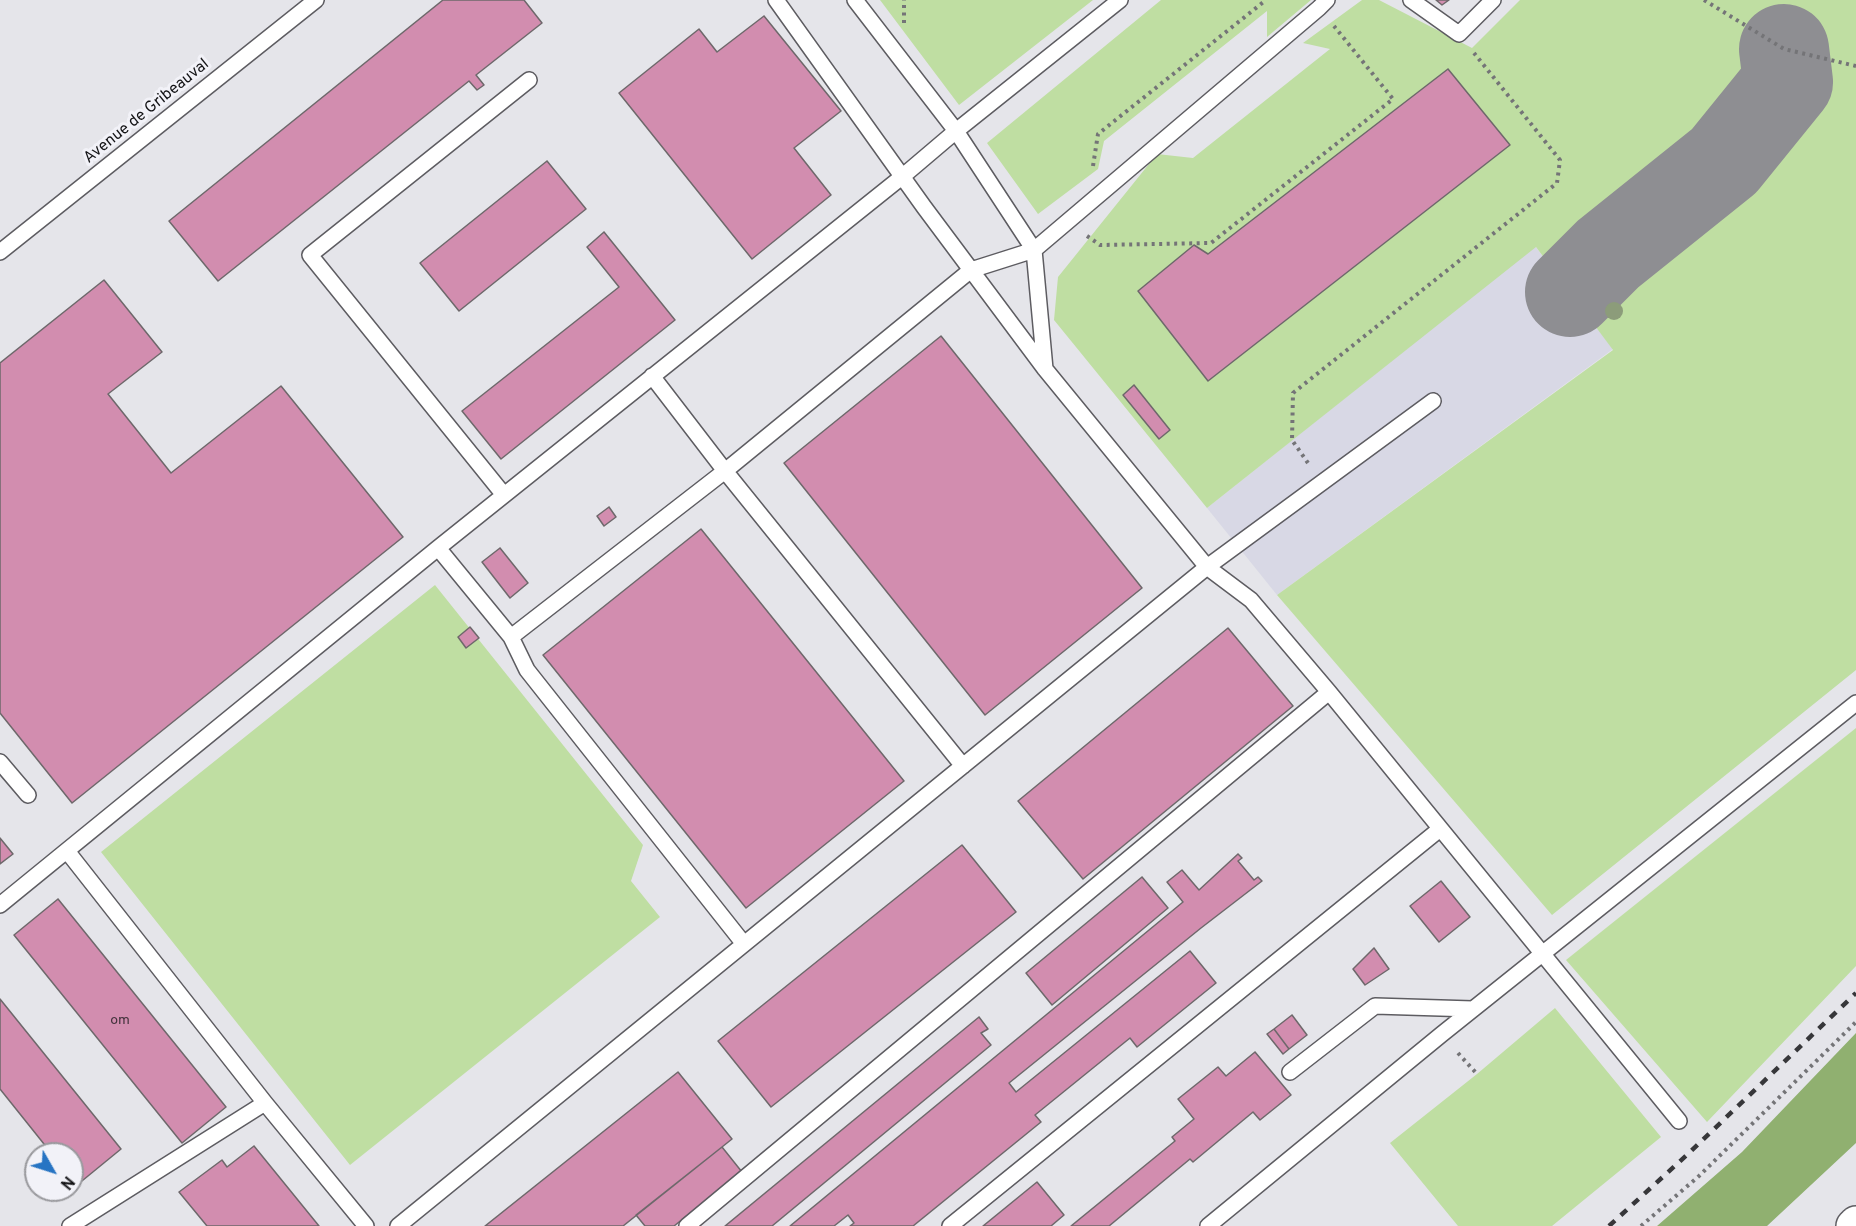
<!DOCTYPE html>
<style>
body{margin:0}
#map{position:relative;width:1856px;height:1226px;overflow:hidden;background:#e5e5ea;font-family:Overpass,sans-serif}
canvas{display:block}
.north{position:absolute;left:24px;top:1142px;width:60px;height:60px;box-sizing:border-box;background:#f2f2f8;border:2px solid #99999d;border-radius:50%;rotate:129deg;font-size:16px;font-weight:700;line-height:24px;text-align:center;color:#131315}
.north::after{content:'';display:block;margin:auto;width:21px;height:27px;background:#2774c3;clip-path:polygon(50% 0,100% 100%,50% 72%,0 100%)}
</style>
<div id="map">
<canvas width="1856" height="1226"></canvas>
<div class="north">N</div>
</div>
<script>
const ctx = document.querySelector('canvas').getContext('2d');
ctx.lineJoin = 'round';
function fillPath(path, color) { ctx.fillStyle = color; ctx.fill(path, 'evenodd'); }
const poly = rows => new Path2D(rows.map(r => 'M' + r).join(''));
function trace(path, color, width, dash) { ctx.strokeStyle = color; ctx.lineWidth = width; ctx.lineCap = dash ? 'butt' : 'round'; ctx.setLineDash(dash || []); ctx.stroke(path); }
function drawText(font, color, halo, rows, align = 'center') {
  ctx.font = font + ' Overpass,sans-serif'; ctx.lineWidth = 6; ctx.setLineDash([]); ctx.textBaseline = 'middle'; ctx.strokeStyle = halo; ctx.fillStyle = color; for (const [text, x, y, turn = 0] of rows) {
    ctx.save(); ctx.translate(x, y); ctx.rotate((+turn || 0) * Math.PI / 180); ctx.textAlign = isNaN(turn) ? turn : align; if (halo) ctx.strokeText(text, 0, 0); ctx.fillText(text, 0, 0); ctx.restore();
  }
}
fillPath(poly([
 [1535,246,1613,349,1277,595,1207,508]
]), '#d8d8e5');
fillPath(poly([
 [880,0,1093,0,959,105],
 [1161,0,1311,0,1267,37,1267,11,1104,141,1098,169,1038,214,987,143],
 [1362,0,1379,0,1472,48,1520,0,1856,0,1856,670,1552,915,1277,595,1613,350,1536,247,1207,508,1054,320,1058,277,1157,154,1193,158,1330,49,1303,43],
 [435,585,643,845,631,881,660,917,350,1165,101,852],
 [1856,728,1856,966,1707,1122,1566,960],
 [1555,1008,1661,1137,1552,1226,1458,1226,1390,1143,1477,1074]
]), '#bfdea2');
fillPath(poly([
 [1856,1033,1856,1143,1767,1226,1657,1226,1742,1152]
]), '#90b070');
trace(poly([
 [1570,292,1608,254,1724,161,1788,82,1784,49]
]), '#8e8e92', 90);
const building = poly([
 [443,0,524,0,542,23,476,75,484,85,477,90,469,81,218,281,169,221,443,0],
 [1436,0,1449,0,1442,5,1436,0],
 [764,16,841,111,794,148,831,195,752,259,619,93,699,29,717,52,764,16],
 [1448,69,1510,145,1208,381,1138,291,1194,245,1208,254,1448,69],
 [547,161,586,209,459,311,420,263,547,161],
 [604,232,675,320,501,459,462,411,619,287,587,247,604,232],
 [104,280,162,352,108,394,171,473,281,386,403,537,72,803,0,713,0,363,104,280],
 [941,336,1142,588,985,715,784,463,941,336],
 [1134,385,1170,430,1159,439,1123,395,1134,385],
 [609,507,616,517,604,526,597,516,609,507],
 [701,529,904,781,746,908,543,655,701,529],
 [500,548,528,583,510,598,482,562,500,548],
 [470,627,479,638,466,648,458,637,470,627],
 [1228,628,1293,706,1083,879,1018,801,1228,628],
 [0,838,13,854,0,864,0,838],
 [962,845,1016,912,771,1107,718,1041,962,845],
 [1238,854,1242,858,1238,861,1254,880,1258,877,1262,881,1201,928,1009,1083,1016,1092,1190,951,1216,983,1137,1047,1130,1038,1035,1115,1041,1122,913,1226,850,1226,854,1223,848,1215,834,1226,790,1226,1183,902,1167,882,1182,870,1199,890,1238,854],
 [1142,877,1168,908,1052,1005,1026,973,1142,877],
 [1441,881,1470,917,1439,942,1410,906,1441,881],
 [58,899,226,1107,182,1143,14,935,58,899],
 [1374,948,1389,969,1365,985,1353,969,1374,948],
 [0,999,121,1149,77,1185,72,1178,72,1154,52,1154,0,1089,0,999],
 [1292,1015,1307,1035,1289,1049,1274,1029,1292,1015],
 [979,1017,988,1029,981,1033,991,1045,772,1226,725,1226,979,1017],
 [1274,1029,1289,1049,1283,1054,1267,1034,1274,1029],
 [1255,1052,1291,1095,1260,1120,1253,1112,1193,1162,1190,1159,1109,1226,1071,1226,1175,1141,1172,1137,1194,1119,1178,1099,1218,1067,1226,1076,1255,1052],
 [678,1072,732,1139,623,1226,485,1226,678,1072],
 [254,1146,319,1226,207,1226,179,1192,222,1160,227,1167,254,1146],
 [722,1147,742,1172,674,1226,645,1226,636,1215,722,1147],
 [1037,1182,1064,1215,1051,1226,983,1226,1037,1182]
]);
fillPath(building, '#d28daf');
trace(building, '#6e686b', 1.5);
const lane = poly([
 [776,0,924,207,1045,369,1207,567,1251,600,1329,692,1679,1121],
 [855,0,956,131,1034,250,1045,369],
 [1411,0,1459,34,1493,0],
 [0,252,316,0],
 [652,376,725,471,963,766],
 [504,495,310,255,529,80],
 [438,548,511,637,725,471,971,270,1034,250,1319,8,1327,0],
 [511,637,527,670,744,944],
 [0,762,28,795],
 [67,851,265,1103,366,1226],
 [0,905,438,548,903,176,956,131,1120,0],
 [1290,1072,1375,1006,1473,1009],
 [70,1226,265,1103],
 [398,1226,1207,567,1433,401],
 [687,1226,1329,692],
 [950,1226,1440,829],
 [1208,1226,1442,1034,1856,703]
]);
const highway = poly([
 [1853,1226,1856,1223]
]);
trace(lane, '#5d5c61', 18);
trace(highway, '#5d5c61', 36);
trace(poly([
 [1704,0,1784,49,1856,66],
 [904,23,904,0],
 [1093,166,1098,134,1266,0],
 [1087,236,1100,245,1211,243,1393,99,1334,26],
 [1308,463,1292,440,1293,393,1557,183,1560,160,1474,53],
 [1458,1053,1477,1074],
 [1641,1226,1699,1176,1856,1022]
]), '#747477', 4, [3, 4.5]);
trace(lane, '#fff', 15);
trace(highway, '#fff', 33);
trace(poly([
 [1609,1226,1689,1153,1856,993]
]), '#37373a', 4.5, [8, 8]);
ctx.fillStyle = '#8c9c7a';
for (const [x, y] of [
 [1614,311]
]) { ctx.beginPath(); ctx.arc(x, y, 9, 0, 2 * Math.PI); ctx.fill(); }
drawText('14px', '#43323c', null, [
 ["om",120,1021]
]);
drawText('16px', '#131315', '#f2f2f8', [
 ["Avenue de Gribeauval",147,112,-39]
]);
</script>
